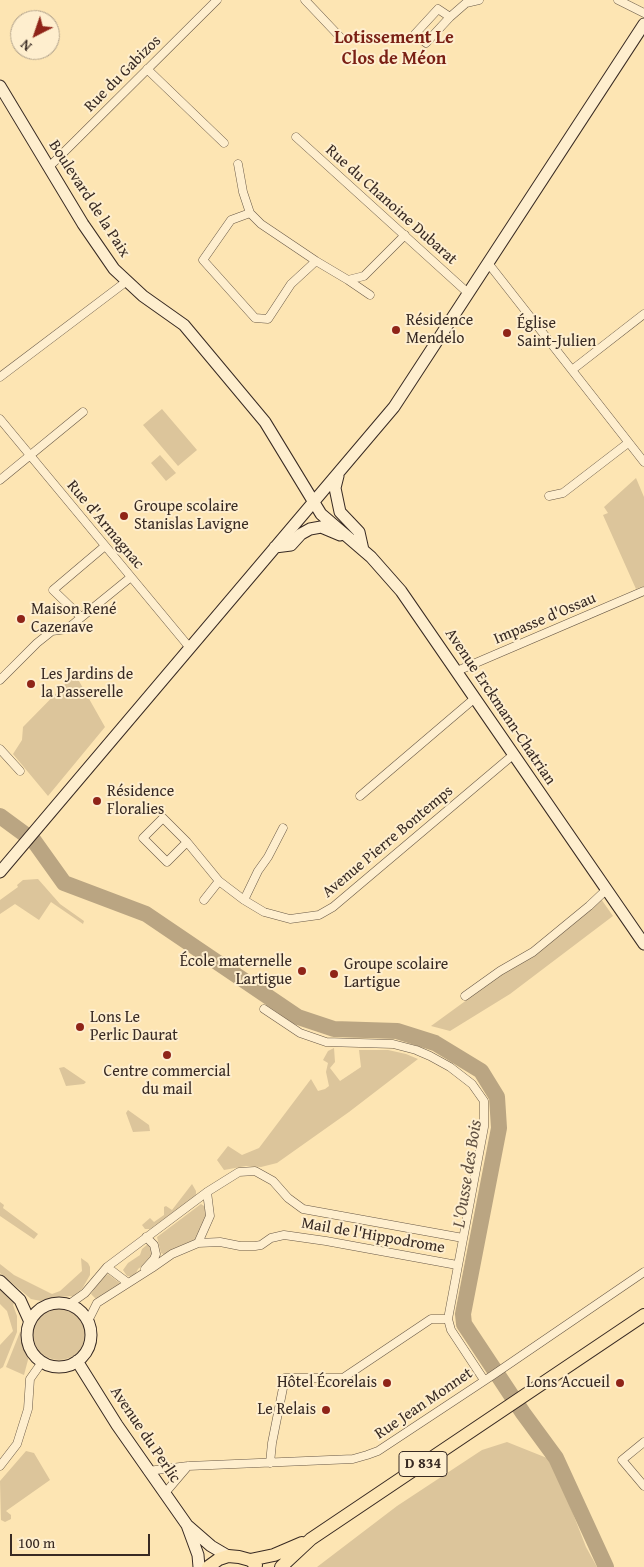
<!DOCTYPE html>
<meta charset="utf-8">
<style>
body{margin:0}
#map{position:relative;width:644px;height:1567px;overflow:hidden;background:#fde5b3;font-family:"Gentium Book Plus",serif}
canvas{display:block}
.north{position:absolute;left:10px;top:10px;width:50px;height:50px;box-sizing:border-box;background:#feeece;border:1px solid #afa08a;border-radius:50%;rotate:221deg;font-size:14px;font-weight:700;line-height:20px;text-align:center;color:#382a23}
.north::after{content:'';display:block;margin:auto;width:18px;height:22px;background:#8f2418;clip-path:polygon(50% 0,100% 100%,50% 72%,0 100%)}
.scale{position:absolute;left:10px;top:1534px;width:140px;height:22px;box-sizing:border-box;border:2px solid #382a23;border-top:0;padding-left:6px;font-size:15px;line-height:18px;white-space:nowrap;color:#382a23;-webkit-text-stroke:4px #feeece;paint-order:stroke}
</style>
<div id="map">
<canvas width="644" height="1567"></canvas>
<div class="north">N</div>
<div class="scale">100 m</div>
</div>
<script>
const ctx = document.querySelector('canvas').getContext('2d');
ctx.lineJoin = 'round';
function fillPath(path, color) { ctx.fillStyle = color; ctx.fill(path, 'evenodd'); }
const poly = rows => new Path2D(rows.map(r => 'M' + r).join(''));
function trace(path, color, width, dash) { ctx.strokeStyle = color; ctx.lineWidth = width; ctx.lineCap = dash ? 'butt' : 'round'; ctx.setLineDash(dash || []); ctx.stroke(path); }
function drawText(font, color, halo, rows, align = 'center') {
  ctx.font = font + ' "Gentium Book Plus",serif'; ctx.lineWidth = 4; ctx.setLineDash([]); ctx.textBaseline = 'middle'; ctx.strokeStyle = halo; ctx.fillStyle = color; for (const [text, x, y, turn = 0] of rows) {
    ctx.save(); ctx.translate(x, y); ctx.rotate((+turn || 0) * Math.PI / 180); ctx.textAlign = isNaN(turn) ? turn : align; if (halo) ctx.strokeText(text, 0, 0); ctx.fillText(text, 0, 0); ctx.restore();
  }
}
fillPath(poly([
 [162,409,197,450,178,466,143,425],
 [160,455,176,473,166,481,151,463],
 [636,478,644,497,644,586,636,589,603,515,608,513,604,507],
 [75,674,105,727,48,796,13,754,22,740,23,727],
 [38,879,60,904,84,921,83,924,51,902,39,920,15,904,0,914,0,900,18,887,17,885,23,880],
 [601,899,613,916,510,994,450,1031,431,1026,508,970],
 [334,1048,335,1062,330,1068,340,1081,361,1067,359,1050,388,1050,406,1054,418,1059,349,1112,277,1163,261,1167,246,1166,224,1170,217,1160,228,1146,242,1155,259,1148,311,1079,318,1091,325,1089,329,1086,326,1072,328,1063,323,1060,328,1051],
 [64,1067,86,1082,84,1084,66,1086,59,1068],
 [128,1110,149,1125,150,1131,133,1132,126,1113],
 [192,1184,196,1191,196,1196,150,1229,145,1229,142,1225,150,1218,154,1222,164,1215,164,1207,166,1206,172,1210],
 [0,1202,4,1205,3,1208,38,1234,34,1239,0,1216],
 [201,1204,207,1208,208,1215,197,1239,165,1255,161,1253,157,1237],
 [148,1244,150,1244,153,1255,149,1261,138,1269,134,1277,127,1276,123,1270,128,1263,140,1255,142,1249],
 [81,1258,88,1263,90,1267,90,1275,82,1289,73,1296,57,1297,41,1301,31,1299,0,1273,0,1264,14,1275,52,1294,60,1291,82,1271],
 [108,1274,121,1284,96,1299,91,1294,101,1279],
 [0,1289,15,1302,13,1305,17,1316,17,1332,3,1367,0,1369,0,1345,13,1331,7,1311,0,1304],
 '33 1334a26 26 0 1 1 52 0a26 26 0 1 1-52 0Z',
 [20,1332,22,1332,25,1349,29,1356,24,1375,6,1367],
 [507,1442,552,1460,586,1547,597,1567,317,1567,397,1506,482,1450],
 [26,1451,34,1453,50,1480,6,1511,11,1515,11,1519,5,1522,1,1520,0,1481]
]), '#dcc59b');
trace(poly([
 [0,816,34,841,64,883,146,914,298,1017,334,1029,397,1031,435,1043,481,1071,497,1097,499,1128,463,1314,464,1324,523,1413,556,1458,606,1567]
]), '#baa582', 16);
const street = poly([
 [305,0,341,38],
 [618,0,644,13],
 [450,17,438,9,415,34,426,43,450,17,466,3,479,0],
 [147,69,224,143],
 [296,137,468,293],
 [238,164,243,192,250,213,261,224,316,261,348,280,364,276,405,235],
 [49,167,217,0],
 [250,213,231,220,203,260,255,318,268,319,291,284,316,261],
 [488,263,644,462],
 [348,280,370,295],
 [572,370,644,314],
 [0,377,127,281],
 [0,419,190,648],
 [0,480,83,412],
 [549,496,563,493,628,443],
 [81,617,53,590,105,546],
 [457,671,644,591],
 [0,680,37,643,52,631,67,629,131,577],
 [0,749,20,771],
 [360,796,475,698],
 [187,842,167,862,143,838,163,818,187,842,219,881,244,900,264,912,290,919,319,915,333,907,513,755],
 [204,900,219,881],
 [244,900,258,871,268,857,283,828],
 [465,996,500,971,533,952,589,906,606,890],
 [264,1009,300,1033,326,1042,393,1044,416,1050,430,1056,450,1067,472,1084,484,1101,484,1127,448,1319,451,1330,484,1380],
 [198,1243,210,1216,207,1192],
 [107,1267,128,1283],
 [145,1269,154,1259,156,1254,154,1245,146,1237],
 [68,1305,85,1293,107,1267,207,1192,239,1172,255,1171,273,1181,288,1198,303,1209,463,1238],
 [88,1321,97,1303,152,1268,172,1254,198,1243,220,1242,240,1246,255,1246,261,1245,271,1238,284,1235,326,1241,457,1265],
 [644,1442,622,1460,644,1486],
 [270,1463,272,1443,285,1378,343,1378,431,1319,448,1319],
 [0,1466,17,1444,28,1409,30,1379,42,1362],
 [148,1471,188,1466,353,1459,367,1455,378,1451,493,1375,644,1272],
 [165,1493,188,1466]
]);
const secondary = poly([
 [0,86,83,224,114,269,143,296,184,325,265,422,321,514,371,557,401,591,644,944],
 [338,476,335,488,340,512,359,532,363,550],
 [275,547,291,545,301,534,310,529,321,527,340,535],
 [0,872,394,407,644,24],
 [0,1281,20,1300,30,1322],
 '27 1335a32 32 0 1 1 64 0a32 32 0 1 1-64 0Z',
 [77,1361,117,1425,187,1525,198,1555,199,1567],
 [188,1526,211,1546,228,1556]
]);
const primary = poly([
 [250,1560,274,1555,302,1543],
 [208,1567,219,1559,228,1556,239,1557,250,1560,256,1565],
 [281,1567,311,1539,644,1315]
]);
trace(street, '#695947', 9);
trace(secondary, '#382a23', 13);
trace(primary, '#382a23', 14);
trace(street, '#feeece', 8);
trace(secondary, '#feeece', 11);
trace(primary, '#fde5b3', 12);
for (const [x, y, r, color] of [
 [396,330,5,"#8f2418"],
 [507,333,5,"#8f2418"],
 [124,516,5,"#8f2418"],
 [21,619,5,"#8f2418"],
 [31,684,5,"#8f2418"],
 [97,801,5,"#8f2418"],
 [302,971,5,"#8f2418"],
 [334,974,5,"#8f2418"],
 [80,1027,5,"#8f2418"],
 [167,1055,5,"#8f2418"],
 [387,1383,5,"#8f2418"],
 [620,1383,5,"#8f2418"],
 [326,1410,5,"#8f2418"]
]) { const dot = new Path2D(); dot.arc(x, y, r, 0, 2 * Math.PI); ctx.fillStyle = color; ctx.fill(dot); trace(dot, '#feeece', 2); }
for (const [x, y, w] of [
 [423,1464,48]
]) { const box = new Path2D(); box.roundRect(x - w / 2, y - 12.5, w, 25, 4); ctx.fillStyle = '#feeece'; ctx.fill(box); trace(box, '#382a23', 1); }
drawText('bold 15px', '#382a23', null, [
 ["D 834",423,1464]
]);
drawText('16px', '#382a23', '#feeece', [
 ["Rue du Gabizos",123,74,-45],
 ["Boulevard de la Paix",89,199,57],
 ["Rue du Chanoine Dubarat",391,205,42],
 ["Rue d'Armagnac",105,525,50],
 ["Impasse d'Ossau",545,619,-23],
 ["Avenue Erckmann-Chatrian",500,707,56],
 ["Avenue Pierre Bontemps",388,842,-40],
 ["Mail de l'Hippodrome",373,1236,10],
 ["Rue Jean Monnet",424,1404,-34],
 ["Avenue du Perlic",145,1435,56]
]);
drawText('16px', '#382a23', '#feeece', [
 ["Résidence",406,321],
 ["Mendelo",406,339],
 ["Église",517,324],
 ["Saint-Julien",517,342],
 ["Groupe scolaire",134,507],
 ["Stanislas Lavigne",134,525],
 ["Maison René",31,610],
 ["Cazenave",31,628],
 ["Les Jardins de",41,675],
 ["la Passerelle",41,693],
 ["Résidence",107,792],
 ["Floralies",107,810],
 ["École maternelle",292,962,"right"],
 ["Lartigue",292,980,"right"],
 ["Groupe scolaire",344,965],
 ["Lartigue",344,983],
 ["Lons Le",90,1018],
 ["Perlic Daurat",90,1036],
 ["Centre commercial",167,1072,"center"],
 ["du mail",167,1090,"center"],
 ["Hôtel Écorelais",377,1383,"right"],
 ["Lons Accueil",610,1383,"right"],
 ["Le Relais",316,1410,"right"]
], 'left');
drawText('bold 18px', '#7a1f14', '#feeece', [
 ["Lotissement Le",394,38],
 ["Clos de Méon",394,59]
]);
drawText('italic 18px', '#5f4f40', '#feeece', [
 ["L'Ousse des Bois",468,1174,-81]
]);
</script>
